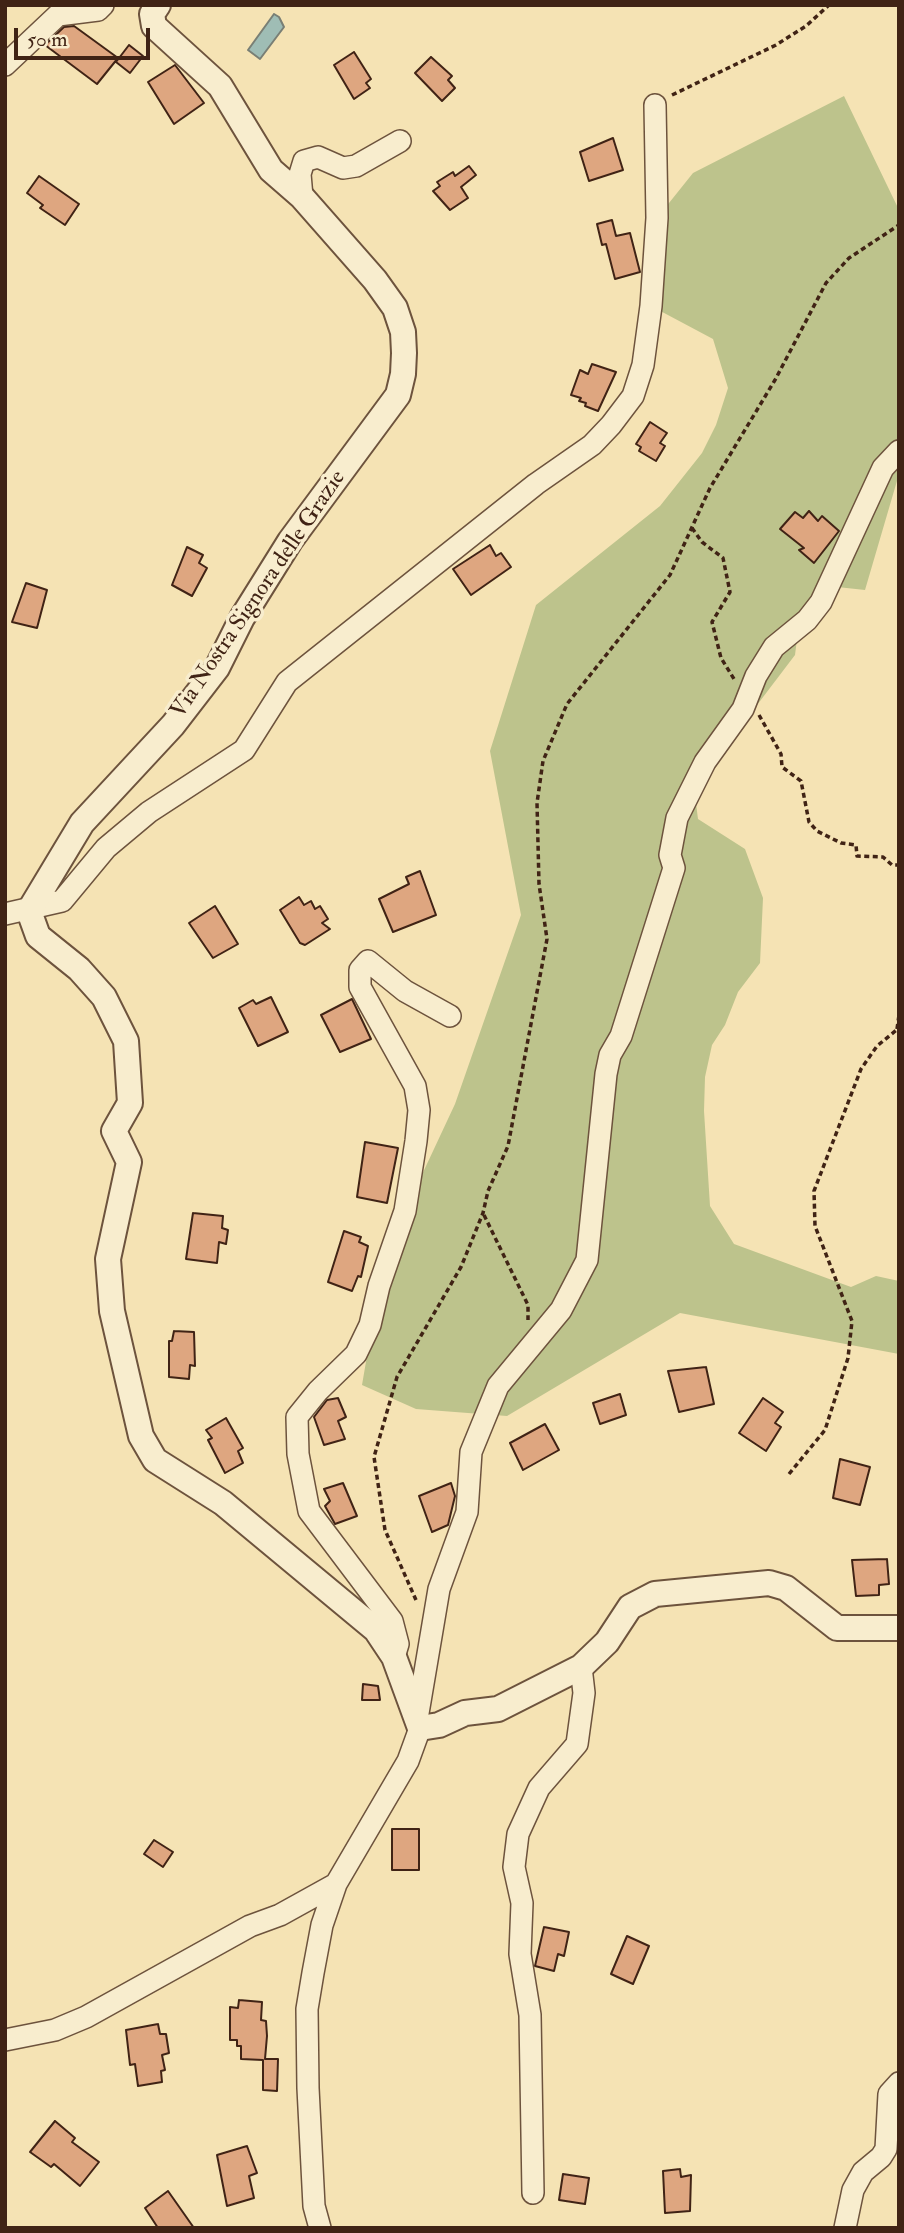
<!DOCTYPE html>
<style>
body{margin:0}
#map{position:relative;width:904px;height:2233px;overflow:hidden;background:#f5e3b4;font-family:"IM FELL Double Pica",serif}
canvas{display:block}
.frame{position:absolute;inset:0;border:7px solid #402315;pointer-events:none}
.scale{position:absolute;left:14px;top:28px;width:136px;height:32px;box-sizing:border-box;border:4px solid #402315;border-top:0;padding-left:9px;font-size:21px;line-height:24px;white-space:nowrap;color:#402315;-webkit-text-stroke:5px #f8edce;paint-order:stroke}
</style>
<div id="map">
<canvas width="904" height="2233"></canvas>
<div class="frame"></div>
<div class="scale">50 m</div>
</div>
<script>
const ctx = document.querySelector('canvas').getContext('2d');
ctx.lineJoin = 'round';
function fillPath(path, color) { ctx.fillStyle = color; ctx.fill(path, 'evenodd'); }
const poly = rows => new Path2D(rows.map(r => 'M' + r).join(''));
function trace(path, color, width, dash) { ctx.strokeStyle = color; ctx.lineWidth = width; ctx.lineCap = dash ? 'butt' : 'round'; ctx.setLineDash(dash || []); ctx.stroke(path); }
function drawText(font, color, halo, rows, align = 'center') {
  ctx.font = font + ' "IM FELL Double Pica",serif'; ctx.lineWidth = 7; ctx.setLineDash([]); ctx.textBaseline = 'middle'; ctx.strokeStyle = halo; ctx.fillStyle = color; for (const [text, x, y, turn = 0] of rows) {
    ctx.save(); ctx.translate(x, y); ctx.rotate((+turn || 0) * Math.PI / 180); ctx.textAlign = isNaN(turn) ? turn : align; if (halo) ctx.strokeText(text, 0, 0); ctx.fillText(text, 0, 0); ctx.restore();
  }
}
fillPath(poly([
 [844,96,899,210,899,474,865,590,828,586,800,615,795,655,694,788,698,819,745,849,763,898,760,963,738,992,725,1025,712,1045,705,1077,704,1111,710,1206,734,1244,851,1287,876,1276,899,1281,899,1354,680,1313,507,1416,416,1409,362,1385,379,1286,405,1211,455,1104,521,915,490,751,536,605,660,506,702,453,716,425,728,388,713,339,651,306,657,218,693,173]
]), '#bdc38c');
const water = poly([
 [274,14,279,17,284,27,260,59,248,50,274,14]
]);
fillPath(water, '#9fbdb5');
trace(water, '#797f75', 2);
const building = poly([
 [74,26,118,58,97,84,45,45,64,27,74,26],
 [129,45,143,56,130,73,116,62,129,45],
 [354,52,371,79,366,83,370,88,354,99,334,65,354,52],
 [431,57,452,76,448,80,455,88,442,101,415,73,431,57],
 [175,65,204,103,174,124,148,82,175,65],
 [613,138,623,170,589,181,580,152,613,138],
 [469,166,476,175,461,187,468,198,450,210,433,191,440,186,437,182,453,172,455,176,469,166],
 [39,176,79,204,65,225,40,208,43,205,27,193,39,176],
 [612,220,616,236,630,233,640,272,615,279,606,244,602,245,597,224,612,220],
 [592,364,616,372,598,411,585,406,586,403,579,401,581,398,571,395,580,370,588,374,592,364],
 [650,422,667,433,660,443,665,446,656,461,639,451,641,447,636,444,650,422],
 [809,511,818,521,822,516,839,531,814,563,799,550,804,548,780,529,795,512,803,518,809,511],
 [490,545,496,556,501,553,511,567,471,595,453,569,490,545],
 [187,547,203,555,199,563,207,568,192,596,172,585,187,547],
 [26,583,47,590,37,628,12,622,26,583],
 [420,871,436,915,393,932,379,899,409,884,406,877,420,871],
 [299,897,304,905,311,901,315,909,320,906,328,919,322,923,330,929,305,945,300,943,280,910,299,897],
 [215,906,238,944,213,958,189,923,215,906],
 [271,997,288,1032,258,1046,239,1008,253,1000,256,1004,271,997],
 [352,999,371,1039,340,1052,321,1015,352,999],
 [365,1142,398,1148,387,1203,357,1197,365,1142],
 [193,1213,223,1216,222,1228,228,1230,226,1244,219,1242,217,1263,186,1259,193,1213],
 [344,1231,361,1237,359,1242,368,1246,361,1277,358,1276,352,1291,328,1282,344,1231],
 [174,1331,194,1332,195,1366,190,1365,189,1379,169,1377,169,1341,172,1341,174,1331],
 [706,1367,714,1404,679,1412,668,1371,706,1367],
 [620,1394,626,1415,600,1424,593,1403,620,1394],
 [338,1398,346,1417,338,1421,345,1439,324,1445,314,1417,327,1400,338,1398],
 [763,1398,783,1412,775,1423,781,1427,766,1451,739,1433,763,1398],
 [226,1418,243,1448,238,1451,243,1463,225,1473,208,1440,212,1438,206,1430,226,1418],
 [545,1424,559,1450,523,1470,510,1443,545,1424],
 [840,1459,870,1467,860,1505,833,1498,840,1459],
 [343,1483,357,1516,335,1524,325,1506,330,1501,324,1489,343,1483],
 [451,1483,455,1496,448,1525,432,1532,419,1496,451,1483],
 [887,1559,889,1584,879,1585,879,1595,856,1596,852,1560,887,1559],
 [363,1684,378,1686,380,1700,362,1700,363,1684],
 [392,1829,419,1829,419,1870,392,1870,392,1829],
 [154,1840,173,1852,163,1867,144,1854,154,1840],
 [544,1927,569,1932,564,1956,558,1954,554,1971,535,1966,544,1927],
 [627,1936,649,1946,633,1984,611,1974,627,1936],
 [239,2000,262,2002,261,2020,266,2021,267,2036,265,2059,278,2059,277,2091,263,2090,263,2060,241,2059,241,2046,237,2046,237,2040,230,2040,230,2007,238,2008,239,2000],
 [158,2024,160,2034,166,2034,169,2053,162,2055,165,2070,161,2071,162,2082,138,2086,135,2064,130,2065,126,2030,158,2024],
 [55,2121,75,2138,72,2142,99,2162,80,2186,54,2164,51,2167,30,2152,55,2121],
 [247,2146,257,2173,249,2176,254,2198,227,2206,217,2155,247,2146],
 [680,2169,681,2177,691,2175,690,2211,665,2213,663,2171,680,2169],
 [563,2174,589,2178,585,2204,559,2200,563,2174],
 [168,2191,194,2228,158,2228,145,2208,168,2191]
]);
fillPath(building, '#dea680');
trace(building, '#402315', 2);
const minor = poly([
 [5,65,58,15,98,10,103,5],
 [302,197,300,174,304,161,318,157,343,168,356,166,400,141],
 [5,914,62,901,106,848,149,812,244,750,287,682,536,484,592,445,611,425,633,396,643,365,651,306,657,218,655,105],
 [394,1657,398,1644,392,1621,309,1511,298,1454,297,1417,318,1391,356,1354,370,1325,379,1286,405,1211,416,1141,419,1110,415,1086,360,987,360,970,368,961,405,991,450,1016],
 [417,1719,439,1589,467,1512,471,1452,498,1386,561,1310,587,1260,606,1074,610,1055,621,1036,674,868,670,855,677,818,705,762,743,709,756,676,774,647,807,620,821,602,883,468,899,451],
 [5,2040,55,2030,86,2017,250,1926,280,1915,336,1884],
 [533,2193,530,2015,520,1954,522,1903,514,1867,518,1834,539,1788,577,1744,584,1693,581,1667],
 [320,2228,314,2206,308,2088,307,2009,313,1973,322,1925,336,1884,408,1761,420,1728],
 [845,2228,853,2190,863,2172,881,2157,886,2149,889,2094,899,2083]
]);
const tertiary = poly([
 [158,5,152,14,154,26,220,86,271,170,302,197,375,280,395,308,403,332,404,353,403,374,398,395,290,541,242,618,217,668,173,725,82,823,29,911,38,936,79,969,104,997,126,1041,130,1103,114,1131,129,1162,108,1259,112,1311,141,1436,155,1460,223,1503,376,1630,394,1657,420,1728,439,1725,465,1713,498,1709,581,1667,607,1642,630,1607,655,1594,769,1583,786,1588,837,1628,899,1628]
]);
trace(minor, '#6d533d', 24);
trace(tertiary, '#6d533d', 28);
trace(poly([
 [672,95,776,45,806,26,829,5],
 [692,528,702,542,723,558,730,592,712,622,721,658,734,679],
 [759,715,781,754,782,767,801,781,809,822,817,831,841,843,856,845,857,856,883,857,892,865,899,865],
 [897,1029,899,1015],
 [484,1215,528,1305,528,1320],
 [789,1474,825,1430,848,1358,852,1321,815,1226,814,1191,861,1069,877,1046,899,1028],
 [416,1600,385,1530,374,1457,397,1377,461,1267,483,1213,488,1191,508,1146,547,939,539,884,537,803,543,761,567,704,670,575,710,488,775,380,826,283,849,258,899,225]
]), '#402315', 3.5, [5, 3.5]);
trace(minor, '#f8edce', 21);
trace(tertiary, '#f8edce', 24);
drawText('23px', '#402315', '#f8edce', [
 ["Via Nostra Signora delle Grazie",259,595,-56]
]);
</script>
